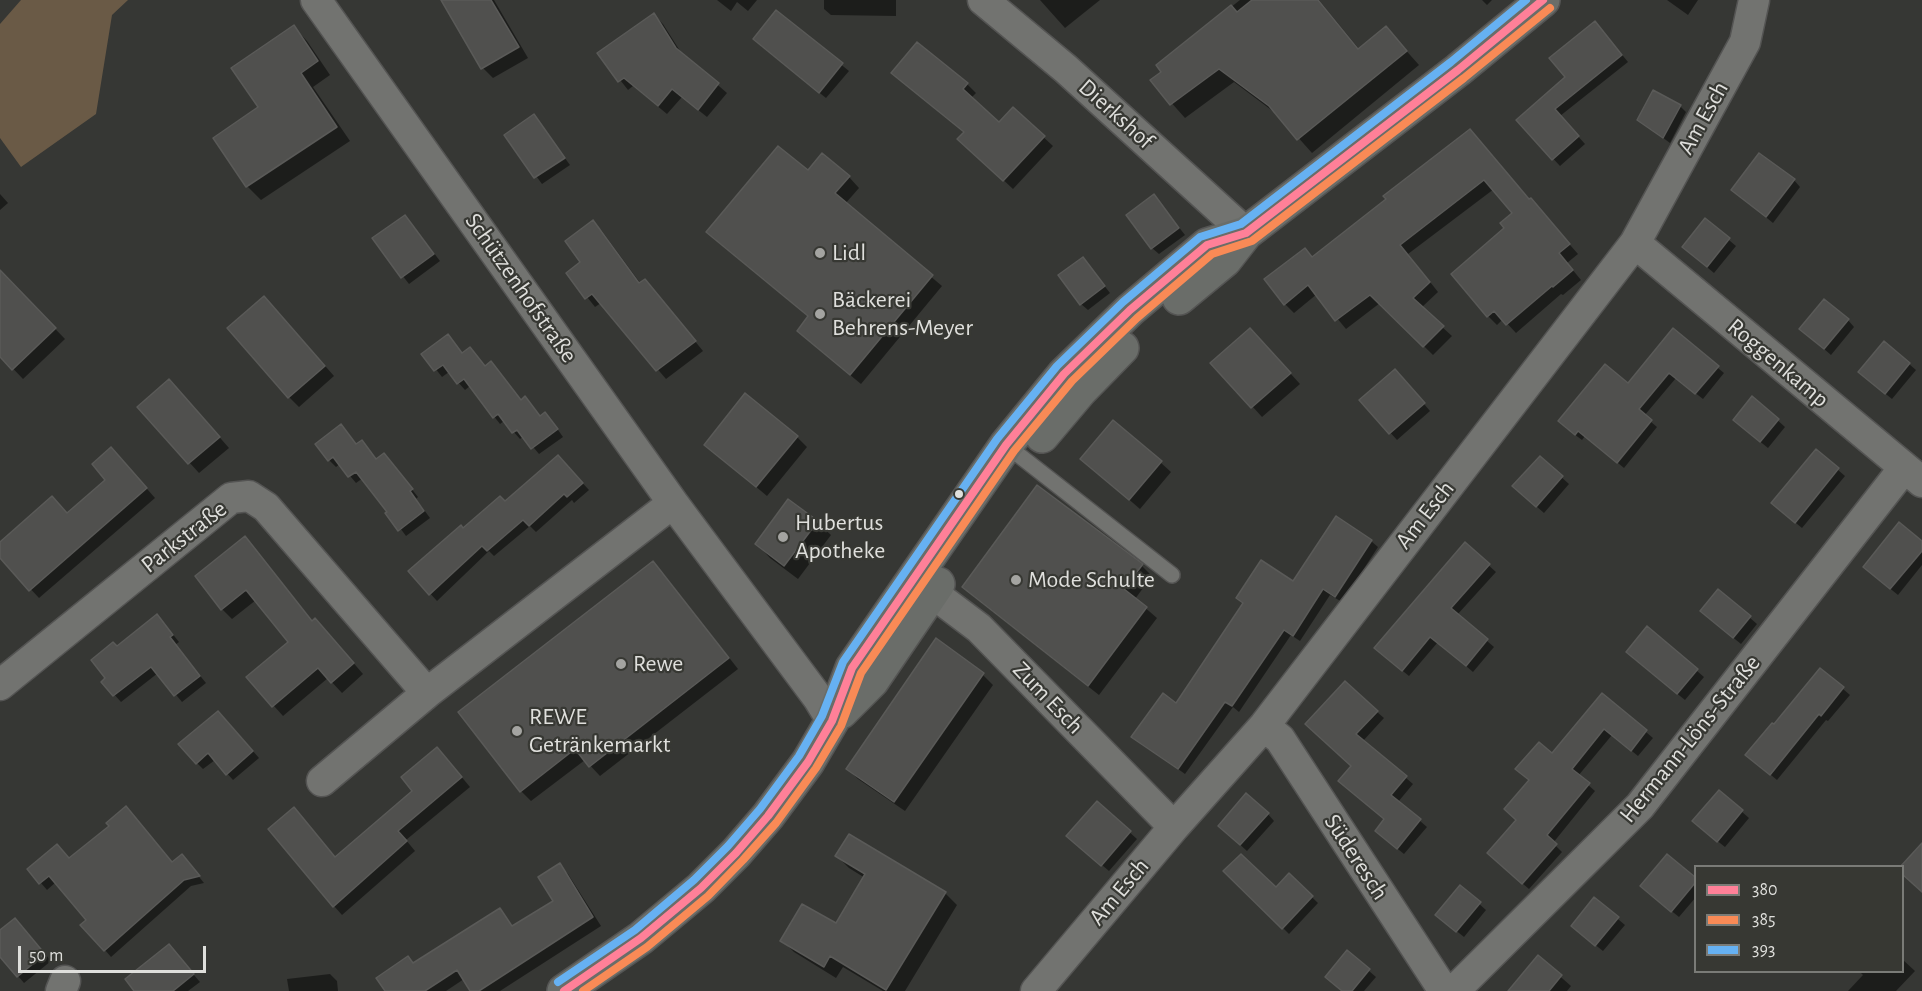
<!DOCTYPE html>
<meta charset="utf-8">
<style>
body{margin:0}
#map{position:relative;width:1922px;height:991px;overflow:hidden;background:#363734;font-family:"Alegreya Sans",sans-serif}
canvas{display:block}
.legend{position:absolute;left:1694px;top:865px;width:210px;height:108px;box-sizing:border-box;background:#373833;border:2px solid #7a7b77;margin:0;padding:8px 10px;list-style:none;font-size:18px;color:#dfdfdc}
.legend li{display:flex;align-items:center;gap:12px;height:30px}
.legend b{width:30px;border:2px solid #7a7b77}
.scale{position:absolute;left:18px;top:946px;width:188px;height:27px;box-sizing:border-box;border:3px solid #dfdfdc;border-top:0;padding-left:8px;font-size:18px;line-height:21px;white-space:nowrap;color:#dfdfdc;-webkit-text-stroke:4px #373833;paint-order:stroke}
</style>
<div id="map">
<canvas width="1922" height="991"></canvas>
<ul class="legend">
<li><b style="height:8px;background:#ff8098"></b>380</li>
<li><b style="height:8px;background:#f98a56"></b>385</li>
<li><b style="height:8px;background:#66b1f2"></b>393</li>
</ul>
<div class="scale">50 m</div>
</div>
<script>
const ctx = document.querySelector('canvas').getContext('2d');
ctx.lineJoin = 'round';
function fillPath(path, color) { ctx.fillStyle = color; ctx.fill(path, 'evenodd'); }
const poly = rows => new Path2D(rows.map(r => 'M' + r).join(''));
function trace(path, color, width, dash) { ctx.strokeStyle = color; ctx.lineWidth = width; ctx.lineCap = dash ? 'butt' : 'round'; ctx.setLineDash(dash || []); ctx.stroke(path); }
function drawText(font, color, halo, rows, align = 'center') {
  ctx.font = font + ' "Alegreya Sans",sans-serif'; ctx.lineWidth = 4.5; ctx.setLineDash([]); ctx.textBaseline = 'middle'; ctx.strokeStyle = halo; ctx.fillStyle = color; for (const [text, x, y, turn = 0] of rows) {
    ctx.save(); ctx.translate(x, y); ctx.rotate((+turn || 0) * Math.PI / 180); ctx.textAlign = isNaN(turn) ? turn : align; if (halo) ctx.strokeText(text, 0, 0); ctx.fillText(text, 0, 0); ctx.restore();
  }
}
fillPath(poly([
 [21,0,128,0,112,15,96,114,21,167,0,138,0,24]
]), '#6a5a46');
fillPath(poly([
 [443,0,494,0,528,58,493,78,483,68],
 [717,0,757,0,748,11,737,2,731,11],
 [824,0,896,0,896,16,831,15,824,9],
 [1040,0,1100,0,1065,28],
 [1240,0,1319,0,1360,50,1386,28,1419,65,1312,153,1278,115,1234,82,1185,118,1152,81,1162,72,1158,65],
 [1482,0,1492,0,1487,5],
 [1667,0,1698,0,1688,15],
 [776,12,849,71,826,98,761,46],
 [654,15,663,24,682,54,727,93,707,117,682,97,667,114,633,86,628,90,599,53],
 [294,27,307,41,330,75,313,87,350,141,261,200,247,186,215,138,260,108],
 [1601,29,1628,62,1560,116,1585,144,1560,166,1518,121,1567,77],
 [893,73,967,84,976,93,971,98,999,124,1013,109,1053,146,1013,189,968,147,965,133],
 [1680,106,1686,112,1670,143,1639,120],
 [534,116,570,165,542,184,506,135],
 [1470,131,1578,254,1567,263,1581,280,1563,295,1561,294,1516,333,1503,319,1497,325,1488,316,1506,229,1514,213,1494,189,1408,254,1438,292,1421,308,1452,336,1433,355,1380,303,1346,329,1317,294,1294,313,1285,304,1313,258],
 [808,173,849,177,859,188,845,204,942,286,861,384,809,341,809,317,718,242],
 [1794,180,1800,187,1773,223,1733,190],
 [0,194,8,203,0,210],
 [1160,203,1185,235,1159,254,1152,248],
 [1705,220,1736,246,1714,273,1690,253],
 [593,222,602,231,641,284,653,290,703,351,666,379,601,303,595,307,568,273,582,262],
 [411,223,440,261,409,284,374,239],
 [1089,266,1110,293,1088,310,1081,304],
 [4,276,65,339,23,379,0,355,0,280],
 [274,308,334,376,299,407,289,397],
 [1848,320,1854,327,1831,355,1808,335],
 [1673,331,1724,373,1703,399,1676,378,1644,416,1657,427,1624,468,1585,436,1582,440,1566,428,1628,385],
 [1260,340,1300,384,1262,417,1213,363],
 [424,354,463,355,485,367,521,401,525,398,541,417,551,420,563,437,539,454,524,436,520,439,504,421,500,424,470,386,465,390,449,372,442,377],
 [1909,364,1916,370,1892,399,1867,379],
 [1401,377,1430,411,1397,440,1361,400],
 [179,391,229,448,199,473,139,407],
 [1753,398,1785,427,1768,448,1742,427],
 [341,426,357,445,377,460,390,462,418,497,416,499,430,518,406,536,363,478,356,483,340,464,336,467,329,460,317,444],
 [797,437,807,447,767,496,706,445],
 [1816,451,1845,476,1802,528,1780,510],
 [120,458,155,498,39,598,0,556,0,544,68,515,107,480],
 [1540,458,1569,484,1544,513,1521,493],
 [1082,459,1160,462,1171,472,1140,509],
 [565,464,589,490,574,503,572,500,536,532,530,526,494,556,489,551,437,601,410,571,463,529],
 [817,522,831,535,798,579,770,558,757,544],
 [245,538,313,622,325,630,363,674,342,693,328,678,283,716,248,677,290,642,256,600,232,619,222,609],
 [1371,541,1378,547,1342,602,1330,595,1300,641,1291,635,1239,712,1233,707,1185,774,1133,737,1176,705,1244,605,1238,598,1294,583],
 [1922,543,1922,565,1898,595,1871,573],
 [1465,544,1496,572,1457,615,1494,647,1473,672,1438,642,1409,676,1383,655],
 [1142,566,1152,576,1135,599,1157,618,1099,695,974,597,964,587],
 [663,573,738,669,600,776,585,760,531,801,521,791],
 [1719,591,1757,624,1741,644,1709,618],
 [163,622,179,642,175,645,206,683,182,702,158,673,121,702,103,682,107,679,117,648],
 [1647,628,1704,677,1685,700,1634,659],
 [937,640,983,675,993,685,905,811,858,779,848,769],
 [1821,670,1850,695,1828,721,1826,720,1777,780,1754,761,1774,727],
 [1602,695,1653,738,1638,756,1612,735,1578,776,1595,791,1553,843,1562,852,1529,889,1495,860,1552,755],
 [1377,712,1384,718,1363,741,1413,784,1398,802,1427,827,1404,854,1383,837,1385,820,1353,766,1314,730],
 [225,719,259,758,233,780,215,760,203,769,197,763],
 [445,757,470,787,406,840,415,851,342,915,334,906,302,818,336,858,414,791],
 [1719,792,1749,818,1725,847,1701,828],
 [1097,803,1137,839,1109,871,1075,842],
 [1268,814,1274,821,1247,851,1226,832],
 [837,856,945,893,957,905,905,991,883,991,843,967,836,978,794,952,782,940,836,926,865,878,849,868],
 [1667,856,1696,879,1696,897,1679,917,1649,893],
 [69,860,188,863,204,883,191,886,111,957,105,950,88,920,56,882,47,890,29,869],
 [559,865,568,874,601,926,500,991,472,991,464,979,446,991,387,991,414,964,499,910,514,927,555,902],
 [1226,871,1276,889,1289,875,1318,903,1289,934],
 [1460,887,1486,910,1464,937,1444,921],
 [1594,899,1625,925,1603,951,1579,932],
 [22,926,51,961,24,983,0,955,0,932],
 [169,946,200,982,188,991,136,991],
 [1347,952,1376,977,1364,991,1343,991],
 [1538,957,1571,986,1567,991,1510,991],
 [1902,959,1915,971,1896,991,1848,991,1863,975,1860,972,1902,972],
 [330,974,337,981,338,991,289,991,287,979]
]), '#0007');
const building = poly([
 [441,0,491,0,519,47,481,69,441,0],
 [1252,0,1318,0,1358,49,1386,26,1407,51,1297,140,1269,106,1219,69,1170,105,1150,80,1161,72,1156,65,1231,5,1237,12,1252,0],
 [776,10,843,63,819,93,753,39,776,10],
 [654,13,676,48,719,83,698,110,672,89,658,106,624,78,618,82,597,53,654,13],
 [1595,21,1622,55,1555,109,1579,136,1552,160,1516,120,1565,77,1549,58,1595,21],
 [294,25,318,61,301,73,337,127,246,187,213,138,258,107,231,68,294,25],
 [917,42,968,83,963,89,999,122,1013,107,1045,136,1003,181,957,139,964,132,891,73,917,42],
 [1653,90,1681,105,1663,138,1637,120,1653,90],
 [534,114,565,158,534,178,504,135,534,114],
 [1470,129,1529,199,1531,198,1570,244,1559,253,1573,270,1553,287,1552,286,1506,325,1494,311,1487,317,1451,274,1504,228,1500,223,1512,213,1484,180,1400,245,1430,282,1413,298,1444,326,1423,347,1370,295,1335,321,1308,285,1284,305,1264,279,1305,248,1312,257,1386,199,1383,196,1470,129],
 [778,146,808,170,822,153,850,176,835,193,933,275,850,375,797,331,808,316,706,232,778,146],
 [1759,153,1795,179,1766,217,1731,190,1759,153],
 [1154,194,1179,228,1151,249,1126,215,1154,194],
 [405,215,434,254,401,278,372,238,405,215],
 [1705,218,1730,238,1707,267,1682,247,1705,218],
 [593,220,639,283,645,279,696,341,656,371,592,294,585,299,566,273,580,262,565,241,593,220],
 [1083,257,1105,286,1080,305,1058,275,1083,257],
 [0,270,56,328,12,370,0,357,0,270],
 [264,296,325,366,288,398,227,328,264,296],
 [1824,299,1849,319,1824,349,1799,329,1824,299],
 [1250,328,1291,373,1251,408,1210,363,1250,328],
 [1673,328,1719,366,1695,394,1669,373,1639,409,1652,420,1617,463,1578,431,1575,435,1558,421,1605,364,1628,383,1673,328],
 [448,334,462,353,470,347,485,366,491,361,521,400,525,396,540,416,545,412,558,429,531,449,517,430,512,433,498,414,493,418,464,379,457,384,443,365,434,371,421,354,448,334],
 [1884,341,1910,363,1885,394,1858,372,1884,341],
 [1395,369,1425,403,1389,434,1359,400,1395,369],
 [169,379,220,437,188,464,137,407,169,379],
 [745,393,798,436,756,487,704,445,745,393],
 [1752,396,1779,419,1760,442,1733,420,1752,396],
 [1113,420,1162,461,1129,500,1080,459,1113,420],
 [341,424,356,444,362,440,376,459,384,453,413,489,410,491,424,511,398,531,385,513,387,512,356,472,348,477,333,457,328,461,315,444,341,424],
 [111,447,147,488,29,591,0,558,0,542,52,496,67,513,105,480,92,464,111,447],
 [1816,449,1839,468,1795,523,1771,503,1816,449],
 [558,455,583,483,567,497,564,494,529,526,523,520,487,551,482,546,429,595,408,571,461,525,463,528,500,496,505,501,558,455],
 [1540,456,1563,476,1536,507,1512,486,1540,456],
 [1037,485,1143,564,1124,589,1147,607,1088,686,962,587,1037,485],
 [788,499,818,521,784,566,755,544,788,499],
 [1336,516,1372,540,1335,597,1323,589,1293,636,1284,630,1232,706,1225,702,1178,769,1131,737,1163,693,1176,703,1243,603,1236,598,1261,560,1293,581,1336,516],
 [1899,522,1922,541,1922,551,1890,589,1863,567,1899,522],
 [245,536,312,621,315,618,354,663,331,683,318,668,272,707,246,677,288,642,246,590,221,610,195,576,245,536],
 [1465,542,1490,564,1451,608,1488,639,1466,666,1430,637,1402,671,1374,648,1465,542],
 [653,561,729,658,589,767,575,749,520,792,458,712,653,561],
 [1718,589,1751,616,1733,638,1700,611,1718,589],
 [157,614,173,635,170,637,200,676,174,696,151,667,113,696,101,682,105,678,91,660,113,642,117,646,157,614],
 [1647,626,1698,669,1677,694,1626,652,1647,626],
 [936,638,984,673,894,802,846,769,936,638],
 [1820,668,1844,687,1821,716,1819,714,1770,775,1745,755,1772,723,1774,724,1820,668],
 [1345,681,1378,711,1356,734,1407,776,1391,795,1421,819,1397,849,1375,831,1384,819,1338,781,1351,766,1305,724,1345,681],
 [1602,693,1647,730,1631,751,1604,729,1572,769,1590,783,1547,835,1557,844,1522,884,1487,853,1516,820,1504,809,1529,780,1515,769,1539,742,1552,753,1602,693],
 [218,711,253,751,226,775,208,753,196,764,178,744,218,711],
 [437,747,462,777,398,831,407,841,333,907,268,829,294,807,335,857,412,791,401,777,437,747],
 [1719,790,1743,810,1717,842,1692,821,1719,790],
 [1246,793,1269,813,1240,845,1218,826,1246,793],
 [1097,801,1131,831,1101,866,1066,836,1097,801],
 [126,806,172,862,182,854,200,876,184,880,104,951,80,925,86,920,49,876,39,884,27,869,57,844,69,858,109,826,106,823,126,806],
 [849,834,946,892,886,990,830,956,824,967,780,941,802,904,836,923,865,874,835,856,849,834],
 [1922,843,1922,892,1902,874,1902,867,1900,867,1922,843],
 [1241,854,1276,887,1289,873,1313,896,1282,929,1223,871,1241,854],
 [1667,854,1695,877,1695,883,1671,912,1640,886,1667,854],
 [560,863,593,917,479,991,470,991,457,970,425,991,385,991,376,978,408,956,413,963,500,908,512,926,553,901,538,877,560,863],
 [1460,885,1481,902,1456,932,1435,915,1460,885],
 [1594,897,1619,917,1595,946,1571,926,1594,897],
 [15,918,45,954,17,977,0,957,0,930,15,918],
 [169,944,194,974,173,991,134,991,125,979,169,944],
 [1347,950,1370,969,1352,991,1342,991,1325,977,1347,950],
 [1538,955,1562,975,1549,991,1508,991,1538,955]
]);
fillPath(building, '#50504e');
trace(building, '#5a5a58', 1.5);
const service = poly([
 [1006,445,1172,575]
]);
const minor = poly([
 [316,0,673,503,818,698,832,721],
 [983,0,1066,69,1246,233],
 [1635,243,1922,482],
 [914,579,979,628,1174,827],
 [0,685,231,498,249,496,266,507,427,693,673,503],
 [1264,726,1280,739,1444,991],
 [322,781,427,693],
 [61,991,65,981],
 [1036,991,1174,827,1264,726,1635,243,1745,42,1754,0],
 [1454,991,1640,806,1904,468]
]);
const secondary = poly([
 [1179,298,1225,260,1246,233,1458,70,1543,0],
 [1042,436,1080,391,1122,348],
 [841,712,872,681,938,584],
 [564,991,641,938,701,888,736,853,768,816,808,762,832,721,852,668,1006,445,1064,374,1130,310,1207,245,1246,233]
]);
trace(service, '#545453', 18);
trace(minor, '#545453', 33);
trace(secondary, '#545453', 36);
trace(service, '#727370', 15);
trace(minor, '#727370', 30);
trace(secondary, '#6a6d69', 33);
trace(poly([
 [564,991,641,938,701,888,736,853,768,816,808,762,832,721,852,668,1006,445,1064,374,1130,310,1207,245,1246,233,1458,70,1543,0]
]), '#ff8098', 8);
trace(poly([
 [583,991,647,947,708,896,743,860,776,823,816,768,841,726,861,673,1014,451,1072,381,1137,318,1212,254,1252,241,1464,78,1550,8]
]), '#f98a56', 8);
trace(poly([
 [558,982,635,930,694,880,728,846,760,809,799,756,822,716,843,662,997,439,1057,366,1123,302,1200,237,1241,224,1451,62,1526,0]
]), '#66b1f2', 8);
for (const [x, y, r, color] of [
 [820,253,6,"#a4a4a1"],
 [820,314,6,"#a4a4a1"],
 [959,494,5,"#dfdfdc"],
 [783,537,6,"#a4a4a1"],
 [1016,580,6,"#a4a4a1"],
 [621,664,6,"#a4a4a1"],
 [517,731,6,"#a4a4a1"]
]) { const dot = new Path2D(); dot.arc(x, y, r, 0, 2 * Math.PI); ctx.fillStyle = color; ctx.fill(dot); trace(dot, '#373833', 2); }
drawText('24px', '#dfdfdc', '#373833', [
 ["Dierkshof",1116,114,42],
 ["Am Esch",1703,118,-61],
 ["Schützenhofstraße",521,288,55],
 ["Roggenkamp",1778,363,40],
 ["Am Esch",1425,515,-52],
 ["Parkstraße",184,537,-38],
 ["Zum Esch",1048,698,46],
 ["Hermann-Löns-Straße",1690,739,-51],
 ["Süderesch",1356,857,57],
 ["Am Esch",1119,892,-50]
]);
drawText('24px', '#dfdfdc', '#373833', [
 ["Lidl",832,253],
 ["Bäckerei",832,300],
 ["Behrens-Meyer",832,328],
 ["Hubertus",795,523],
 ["Apotheke",795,551],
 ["Mode Schulte",1028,580],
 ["Rewe",633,664],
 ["REWE",529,717],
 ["Getränkemarkt",529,745]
], 'left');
</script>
